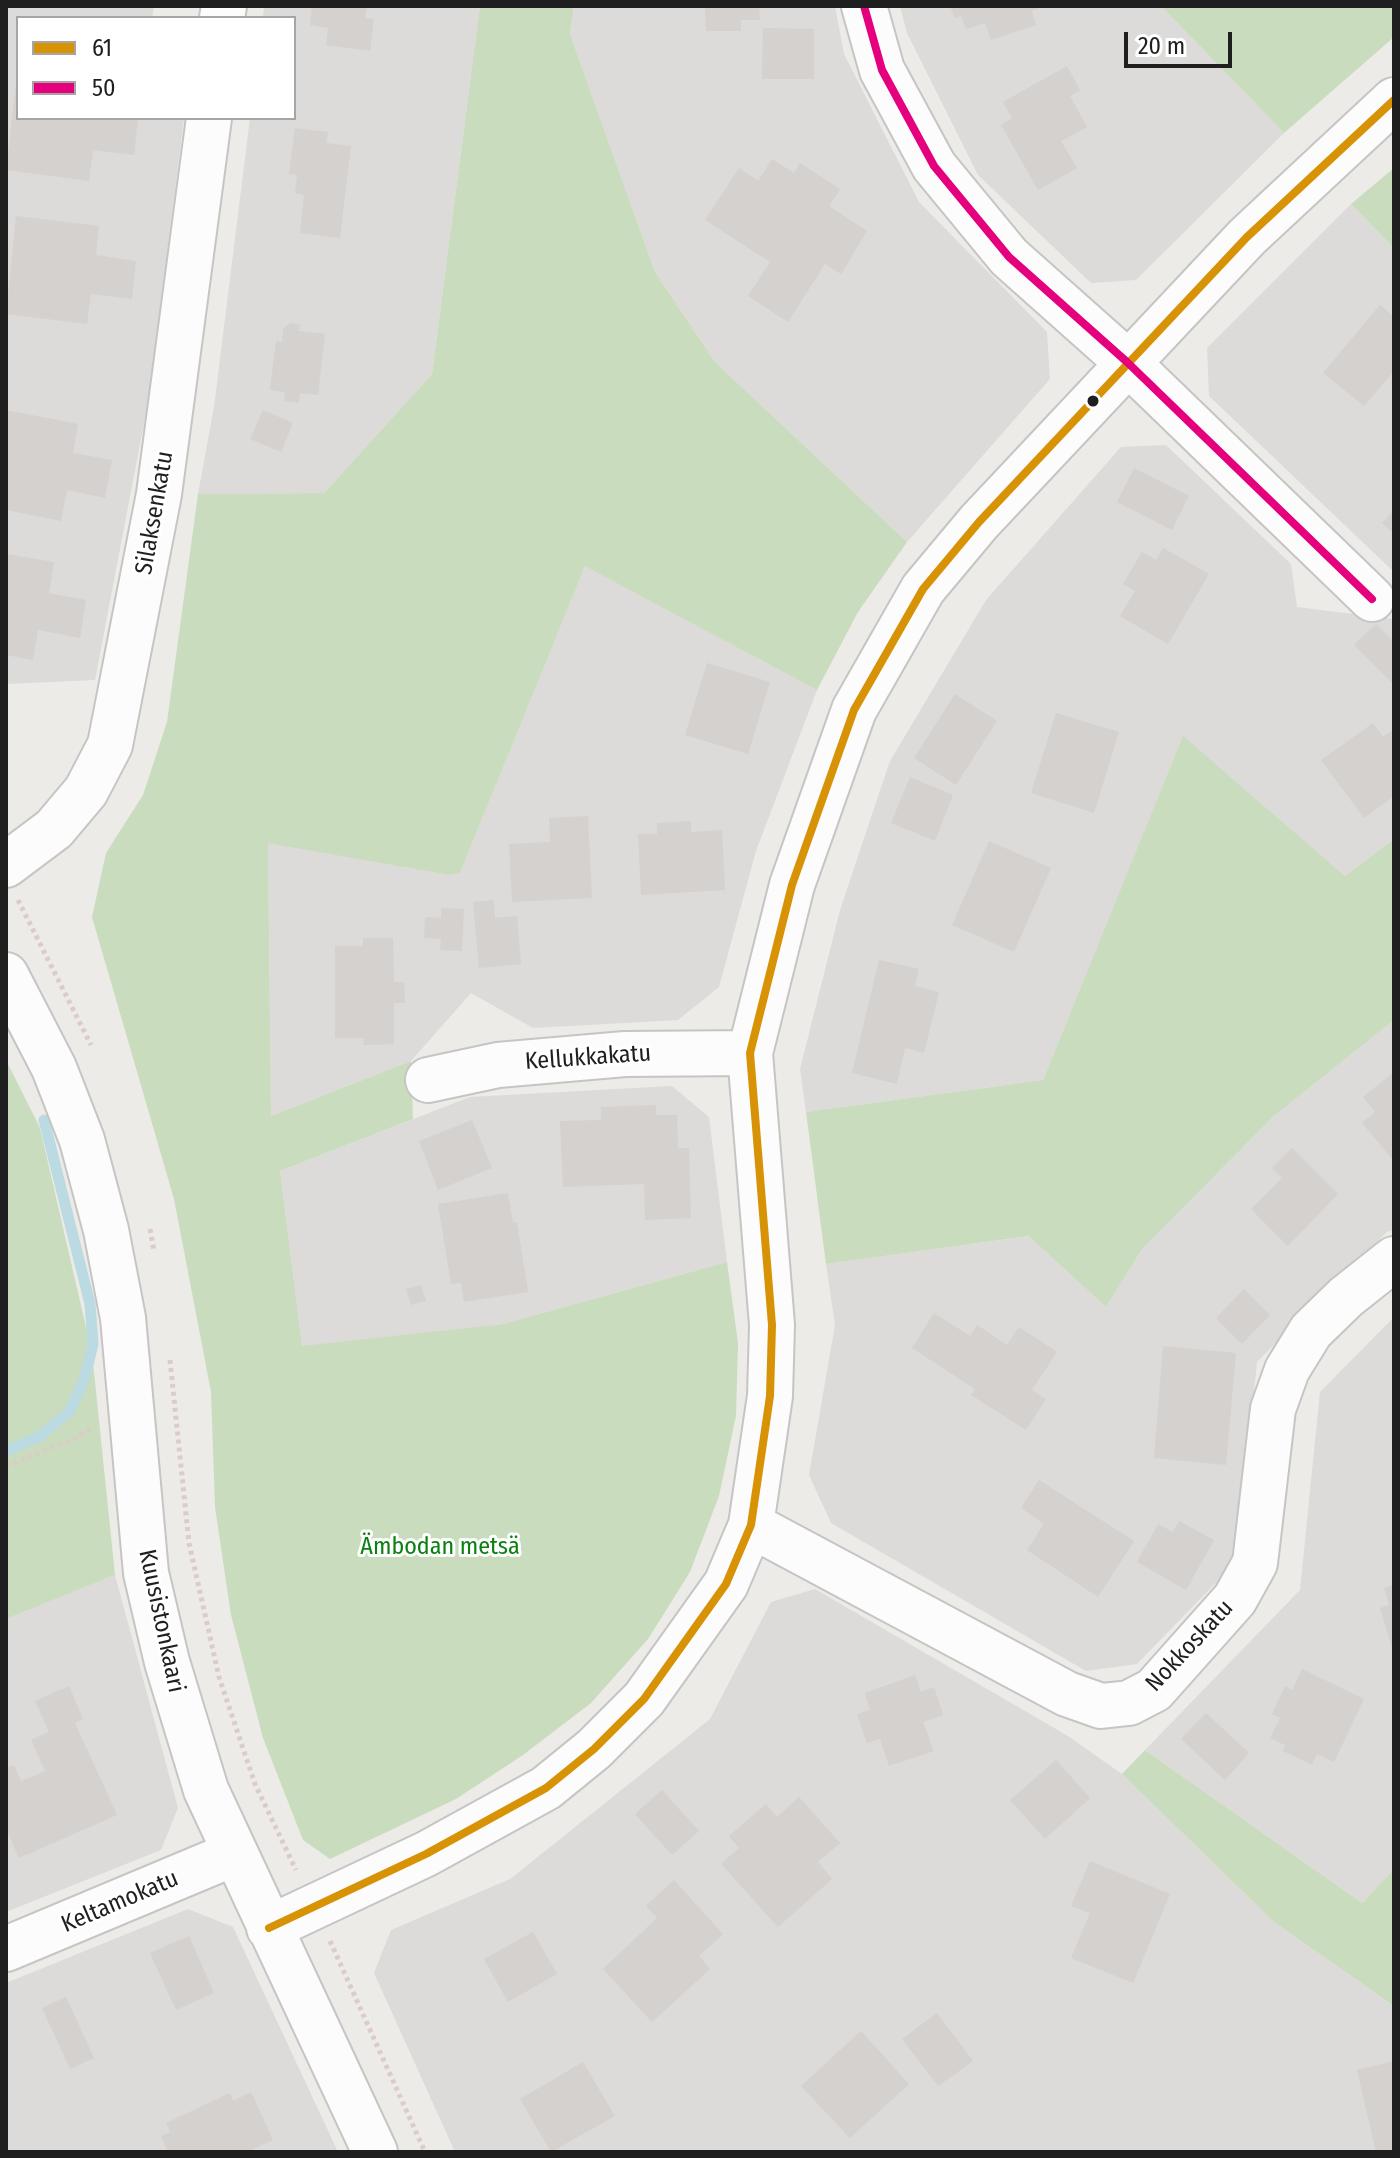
<!DOCTYPE html>
<meta charset="utf-8">
<style>
body{margin:0}
#map{position:relative;width:1400px;height:2158px;overflow:hidden;background:#edebe8;font-family:"Fira Sans Condensed",sans-serif}
canvas{display:block}
.frame{position:absolute;inset:0;border:8px solid #1f1f1f;pointer-events:none}
.legend{position:absolute;left:16px;top:16px;width:280px;height:104px;box-sizing:border-box;background:#fff;border:2px solid #a5a5a5;margin:0;padding:10px 14px;list-style:none;font-size:24px;color:#1f1f1f}
.legend li{display:flex;align-items:center;gap:16px;height:40px}
.legend b{width:40px;border:2px solid #a5a5a5}
.scale{position:absolute;left:1124px;top:32px;width:108px;height:36px;box-sizing:border-box;border:4px solid #1f1f1f;border-top:0;padding-left:10px;font-size:24px;line-height:28px;white-space:nowrap;color:#1f1f1f;-webkit-text-stroke:6px #fff;paint-order:stroke}
</style>
<div id="map">
<canvas width="1400" height="2158"></canvas>
<div class="frame"></div>
<ul class="legend">
<li><b style="height:10px;background:#d79205"></b>61</li>
<li><b style="height:10px;background:#e5007d"></b>50</li>
</ul>
<div class="scale">20 m</div>
</div>
<script>
const ctx = document.querySelector('canvas').getContext('2d');
ctx.lineJoin = 'round';
function fillPath(path, color) { ctx.fillStyle = color; ctx.fill(path, 'evenodd'); }
const poly = rows => new Path2D(rows.map(r => 'M' + r).join(''));
function trace(path, color, width, dash) { ctx.strokeStyle = color; ctx.lineWidth = width; ctx.lineCap = dash ? 'butt' : 'round'; ctx.setLineDash(dash || []); ctx.stroke(path); }
function drawText(font, color, halo, rows, align = 'center') {
  ctx.font = font + ' "Fira Sans Condensed",sans-serif'; ctx.lineWidth = 6; ctx.setLineDash([]); ctx.textBaseline = 'middle'; ctx.strokeStyle = halo; ctx.fillStyle = color; for (const [text, x, y, turn = 0] of rows) {
    ctx.save(); ctx.translate(x, y); ctx.rotate((+turn || 0) * Math.PI / 180); ctx.textAlign = isNaN(turn) ? turn : align; if (halo) ctx.strokeText(text, 0, 0); ctx.fillText(text, 0, 0); ctx.restore();
  }
}
fillPath(poly([
 [6,6,154,6,152,18,18,18,18,118,184,118,149,397,95,680,6,684],
 [264,6,480,6,432,374,324,493,198,494,214,407,250,118,294,118,294,18,263,18],
 [574,6,835,6,844,54,919,202,1047,332,1050,379,907,542,715,362,655,272,570,34],
 [900,6,1161,6,1284,133,1136,280,1091,283,978,175,907,33],
 [1351,204,1394,248,1394,572,1209,396,1207,348],
 [1166,445,1291,564,1297,607,1394,619,1394,839,1345,876,1183,737,1043,1080,806,1112,800,1069,840,910,890,761,986,600,1121,447],
 [585,565,817,690,756,851,719,987,678,1020,533,1028,471,993,411,1061,271,1116,268,842,449,875,460,873],
 [1394,1020,1394,1230,1387,1232,1257,1362,1237,1561,1137,1664,1086,1671,831,1523,809,1475,835,1325,826,1264,1030,1236,1106,1307,1142,1249,1274,1116],
 [672,1086,709,1117,727,1262,503,1324,302,1347,280,1171,470,1097],
 [1394,1317,1394,1869,1362,1903,1145,1750,1300,1590,1320,1392],
 [115,1575,178,1808,161,1850,6,1912,6,1619],
 [815,1589,1068,1736,1122,1774,1274,1922,1394,2006,1394,2152,455,2152,374,1973,391,1930,510,1879,710,1719,771,1602],
 [188,1909,233,1927,338,2152,6,2152,6,1983]
]), '#dcdbd9');
fillPath(poly([
 [480,6,574,6,570,34,655,272,715,362,907,542,858,612,817,690,585,566,460,873,449,875,268,843,271,1116,411,1061,413,1119,280,1171,302,1346,503,1324,727,1262,738,1343,736,1416,719,1496,690,1572,648,1639,591,1703,523,1755,456,1799,330,1859,303,1840,263,1738,231,1615,215,1507,211,1392,174,1199,92,917,106,853,143,795,167,722,198,494,324,493,432,374],
 [1161,6,1394,6,1394,37,1284,133],
 [1394,168,1394,248,1351,204],
 [1183,736,1345,876,1394,839,1394,1020,1274,1116,1142,1249,1106,1307,1029,1236,826,1264,806,1112,1043,1080],
 [6,1060,40,1128,92,1353,115,1575,6,1619],
 [1145,1750,1362,1903,1394,1869,1394,2006,1274,1922,1122,1774]
]), '#c9dcbd');
trace(poly([
 [6,1451,39,1437,70,1411,85,1377,93,1344,90,1304,44,1120]
]), '#bbdae1', 11);
fillPath(poly([
 [312,6,367,6,365,18,374,19,370,51,326,45,328,28,310,25],
 [705,6,759,6,760,20,741,20,741,31,706,31],
 [950,6,1045,6,1032,11,1036,25,991,40,985,23,966,29,961,16,955,18],
 [763,28,814,29,814,79,762,79],
 [1067,66,1080,90,1070,96,1087,127,1061,141,1077,168,1038,190,1001,125,1012,118,1003,102],
 [16,84,18,118,138,118,134,155,93,150,89,181,6,170],
 [295,128,328,132,326,143,351,146,340,238,300,233,304,195,295,193,297,175,289,174],
 [772,159,794,173,800,163,840,189,829,206,867,231,841,274,825,264,788,322,748,296,770,262,705,220,739,168,758,181],
 [16,216,99,226,96,255,136,261,132,299,91,294,87,324,6,314],
 [1380,305,1394,317,1394,371,1364,406,1323,373],
 [290,323,300,325,299,331,325,334,318,395,300,393,299,403,284,401,285,392,270,390,276,341,282,342,283,329],
 [6,410,78,424,73,453,112,460,105,498,67,490,61,521,6,510],
 [263,410,293,423,281,452,250,439],
 [1134,468,1189,496,1172,530,1117,502],
 [1394,510,1394,534,1382,523],
 [1163,548,1209,574,1168,644,1120,616,1135,591,1123,584,1142,552,1156,560],
 [6,554,54,562,49,593,86,600,80,638,38,630,33,660,6,655],
 [1376,624,1394,642,1394,685,1354,645],
 [707,663,770,682,748,754,685,735],
 [955,694,997,721,956,785,914,758],
 [1056,713,1119,732,1094,813,1031,793],
 [1373,723,1383,737,1394,729,1394,796,1364,818,1321,760],
 [910,777,953,795,935,841,891,823],
 [588,816,592,898,512,902,509,844,550,842,549,818],
 [691,821,691,832,722,830,725,890,641,895,638,834,657,834,657,823],
 [989,841,1051,868,1014,952,952,925],
 [494,900,495,918,517,916,521,964,479,968,473,902],
 [441,908,464,909,462,951,440,950,441,939,424,938,425,917,441,918],
 [363,938,393,938,394,982,404,982,405,1003,394,1003,394,1044,363,1045,364,1038,335,1038,335,946,363,946],
 [879,960,919,969,915,986,939,992,924,1053,905,1048,897,1084,852,1073],
 [1394,1072,1394,1161,1362,1123,1375,1112,1363,1097],
 [656,1105,656,1115,677,1115,678,1148,689,1148,691,1218,645,1220,644,1184,563,1187,560,1121,601,1120,601,1107],
 [472,1120,492,1168,438,1190,419,1141],
 [1292,1148,1338,1194,1288,1246,1251,1209,1282,1178,1272,1168],
 [508,1193,513,1223,517,1222,528,1292,464,1302,461,1283,451,1284,438,1204],
 [421,1285,426,1301,411,1305,406,1289],
 [1244,1289,1270,1315,1242,1344,1216,1318],
 [934,1313,970,1336,977,1325,1007,1345,1019,1327,1057,1352,1032,1390,1046,1399,1026,1430,971,1395,975,1389,912,1348],
 [1163,1346,1236,1353,1226,1465,1154,1458],
 [1039,1480,1134,1541,1098,1597,1027,1550,1044,1524,1021,1508],
 [1179,1521,1214,1540,1186,1590,1137,1562,1158,1524,1173,1532],
 [1394,1584,1394,1651,1393,1651,1380,1608,1389,1605,1384,1588],
 [1302,1669,1364,1699,1334,1762,1317,1754,1312,1765,1283,1751,1285,1745,1270,1738,1280,1718,1272,1714,1285,1686,1292,1690],
 [915,1675,921,1692,934,1687,943,1715,923,1722,934,1751,889,1766,880,1739,867,1743,857,1714,870,1710,865,1693],
 [69,1686,83,1719,75,1723,117,1815,19,1858,6,1828,6,1768,14,1765,21,1781,45,1771,31,1740,49,1732,35,1701],
 [1206,1713,1249,1753,1225,1780,1181,1739],
 [1056,1760,1090,1798,1045,1839,1010,1800],
 [662,1790,699,1831,672,1855,635,1814],
 [799,1797,840,1843,818,1862,832,1879,778,1927,721,1864,739,1848,729,1836,766,1804,777,1817],
 [1090,1861,1170,1894,1133,1983,1071,1958,1090,1913,1071,1906],
 [674,1880,723,1934,699,1956,710,1969,652,2022,603,1969,657,1918,646,1906],
 [533,1932,557,1974,508,2002,484,1959],
 [189,1936,214,1993,176,2010,150,1953],
 [66,1997,94,2058,70,2069,42,2008],
 [937,2013,973,2061,938,2086,902,2039],
 [861,2031,909,2084,850,2138,801,2086],
 [1394,2061,1394,2152,1376,2152,1357,2070],
 [583,2062,615,2116,551,2152,520,2099],
 [251,2092,273,2140,253,2149,254,2152,168,2152,161,2136,170,2132,166,2123,230,2093,233,2101]
]), '#d4d1cf');
const minor = poly([
 [864,6,882,70,934,166,1009,257,1127,362,1372,599],
 [222,18,224,6],
 [6,865,54,829,86,791,110,745,159,494,209,118],
 [6,975,54,1068,82,1140,106,1230,123,1318,146,1573,167,1662,206,1790,375,2152],
 [428,1080,498,1065,625,1054,750,1053],
 [751,1525,1067,1694,1101,1706,1129,1703,1154,1690,1235,1599,1255,1563,1273,1409,1287,1370,1311,1331,1346,1297,1394,1259],
 [269,1928,426,1854,546,1788,594,1749,644,1699,726,1584,751,1525,770,1396,772,1325,750,1053,792,885,854,710,923,589,979,522,1247,237,1394,100],
 [6,1949,233,1854]
]);
trace(minor, '#c6c5c4', 48);
trace(poly([
 [18,900,91,1045],
 [150,1229,154,1251],
 [170,1360,189,1543,219,1677,255,1784,296,1870],
 [6,1466,74,1439,93,1427],
 [330,1941,425,2152]
]), '#dbccca', 5, [4, 4]);
trace(minor, '#fcfcfc', 44);
trace(poly([
 [269,1928,426,1854,546,1788,594,1749,644,1699,726,1584,751,1525,770,1396,772,1325,750,1053,792,885,854,710,923,589,979,522,1247,237,1394,100]
]), '#d79205', 8);
trace(poly([
 [864,6,882,70,934,166,1009,257,1127,362,1372,599]
]), '#e5007d', 8);
for (const [x, y, r, color] of [
 [1093,401,7,"#1f1f1f"]
]) { const dot = new Path2D(); dot.arc(x, y, r, 0, 2 * Math.PI); ctx.fillStyle = color; ctx.fill(dot); trace(dot, '#fff', 3); }
drawText('24px', '#1f1f1f', '#fff', [
 ["Silaksenkatu",155,513,-80],
 ["Kellukkakatu",588,1058,-4],
 ["Kuusistonkaari",161,1621,78],
 ["Nokkoskatu",1190,1646,-47],
 ["Keltamokatu",120,1902,-23]
]);
drawText('24px', '#0a8110', '#fff', [
 ["Ämbodan metsä",440,1547]
]);
</script>
